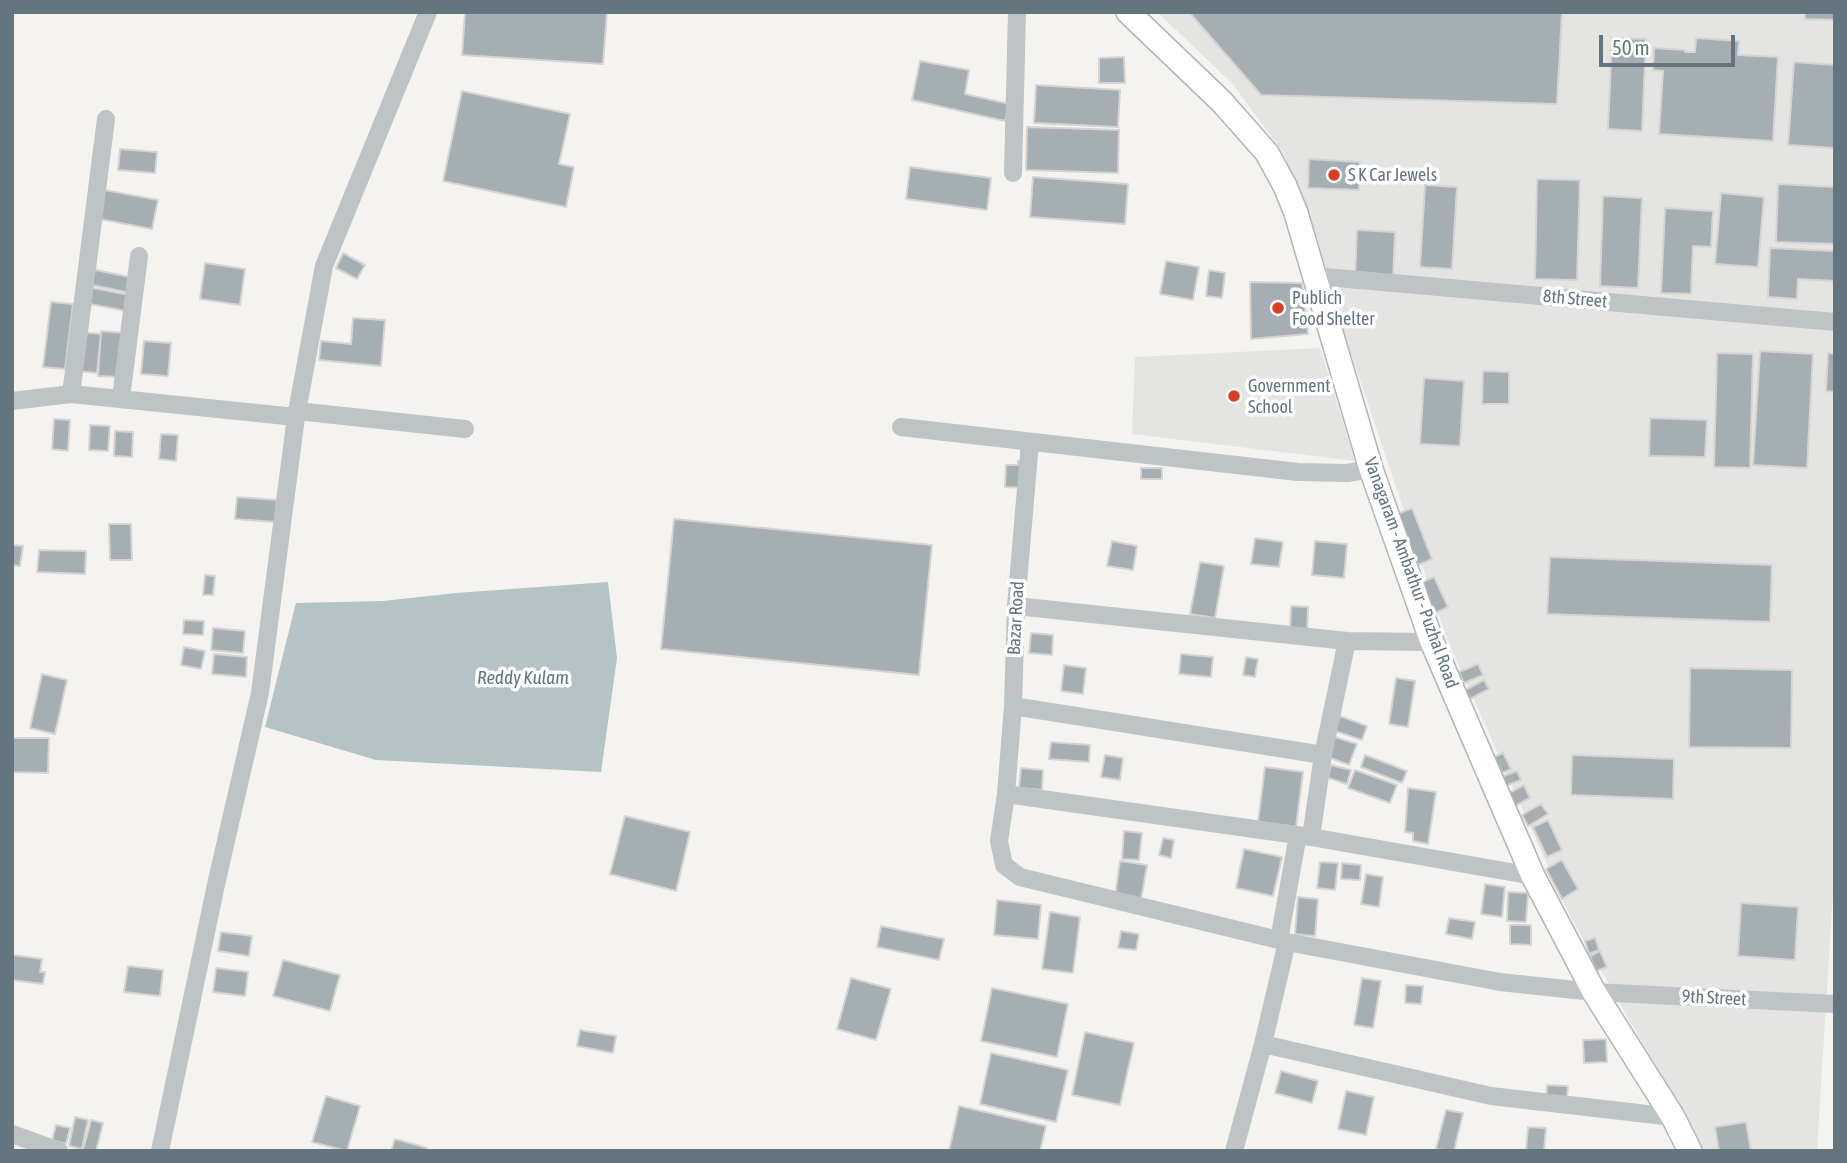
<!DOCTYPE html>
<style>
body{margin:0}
#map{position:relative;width:1847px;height:1163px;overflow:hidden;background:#f4f3ef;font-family:"Asap Condensed",sans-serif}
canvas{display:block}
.frame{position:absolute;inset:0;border:14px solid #637680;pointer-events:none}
.scale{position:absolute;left:1599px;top:35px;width:136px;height:32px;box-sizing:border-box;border:4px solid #637680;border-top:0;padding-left:9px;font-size:21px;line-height:24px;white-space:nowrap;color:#637680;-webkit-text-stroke:5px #fff;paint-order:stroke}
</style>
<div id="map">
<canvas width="1847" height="1163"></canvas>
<div class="frame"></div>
<div class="scale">50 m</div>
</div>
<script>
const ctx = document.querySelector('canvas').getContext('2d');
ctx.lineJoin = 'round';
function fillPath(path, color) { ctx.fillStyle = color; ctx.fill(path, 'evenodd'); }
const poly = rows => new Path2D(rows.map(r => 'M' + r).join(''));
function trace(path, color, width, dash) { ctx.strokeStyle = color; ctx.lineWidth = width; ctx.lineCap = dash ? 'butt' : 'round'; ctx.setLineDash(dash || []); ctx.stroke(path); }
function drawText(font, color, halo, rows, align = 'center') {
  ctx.font = font + ' "Asap Condensed",sans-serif'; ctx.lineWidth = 7; ctx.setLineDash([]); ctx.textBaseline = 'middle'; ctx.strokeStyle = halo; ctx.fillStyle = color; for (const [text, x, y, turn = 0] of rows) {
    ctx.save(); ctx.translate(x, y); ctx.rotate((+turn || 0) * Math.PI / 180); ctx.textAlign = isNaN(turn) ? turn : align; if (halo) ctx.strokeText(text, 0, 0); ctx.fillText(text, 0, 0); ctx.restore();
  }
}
fillPath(poly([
 [1157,12,1835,12,1835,861,1817,1151,1703,1151,1689,1124,1571,918,1447,639,1284,154,1232,83],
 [1320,348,1355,461,1132,434,1135,357]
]), '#e4e5e3');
fillPath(poly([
 [608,582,617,658,601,772,376,760,265,727,296,603,383,601,456,593]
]), '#b4c3c5');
const building = poly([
 [465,12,607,12,603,64,462,55,465,12],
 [1189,12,1562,12,1557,104,1261,95,1189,12],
 [1805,12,1835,12,1835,20,1805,19,1805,12],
 [1612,38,1646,39,1642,131,1608,129,1612,38],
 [1696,38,1739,41,1738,55,1778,57,1773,141,1659,134,1663,71,1653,70,1654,48,1685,50,1685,52,1695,52,1696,38],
 [1124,57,1125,83,1099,83,1099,58,1124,57],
 [920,61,969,70,965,94,1009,104,1005,121,912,100,920,61],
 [1794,62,1835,65,1835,148,1788,145,1794,62],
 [1036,85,1120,90,1118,127,1034,123,1036,85],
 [462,91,570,114,559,164,574,167,566,207,443,181,462,91],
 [1027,127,1119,130,1118,173,1026,170,1027,127],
 [120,149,157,152,155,173,118,170,120,149],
 [1309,159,1360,162,1359,190,1308,188,1309,159],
 [910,167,991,178,987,210,906,199,910,167],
 [1033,177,1128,184,1125,224,1030,217,1033,177],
 [1537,179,1580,180,1577,280,1535,279,1537,179],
 [1778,184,1835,187,1835,244,1776,242,1778,184],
 [1425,185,1457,187,1452,269,1420,267,1425,185],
 [99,189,158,200,152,229,94,218,99,189],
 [1721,193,1764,197,1758,267,1715,264,1721,193],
 [1603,196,1642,198,1638,288,1600,286,1603,196],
 [1665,208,1713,211,1711,247,1693,246,1691,294,1661,293,1665,208],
 [1357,230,1395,232,1393,280,1355,278,1357,230],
 [1770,248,1835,251,1835,281,1798,279,1797,299,1768,297,1770,248],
 [343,253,365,265,357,279,336,268,343,253],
 [1166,261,1199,267,1193,300,1160,294,1166,261],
 [205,263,245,269,240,305,200,299,205,263],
 [91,269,134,278,131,293,87,284,91,269],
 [1209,270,1225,273,1222,298,1206,296,1209,270],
 [1250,282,1302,283,1308,334,1251,339,1250,282],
 [88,287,129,295,126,311,85,303,88,287],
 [51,302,73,304,65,369,43,367,51,302],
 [353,318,385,320,381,366,319,360,321,341,351,344,353,318],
 [101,331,124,333,121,377,98,376,101,331],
 [80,332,101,334,97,373,77,371,80,332],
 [144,341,171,343,168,376,141,374,144,341],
 [1760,351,1813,354,1807,468,1753,465,1760,351],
 [1717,353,1753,354,1750,468,1714,467,1717,353],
 [1828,353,1835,354,1835,392,1826,391,1828,353],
 [1483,371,1509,372,1509,404,1482,404,1483,371],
 [1424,378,1464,381,1460,446,1420,444,1424,378],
 [1650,418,1707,420,1705,457,1649,456,1650,418],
 [54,419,70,420,68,451,52,449,54,419],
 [90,425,110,426,108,451,89,450,90,425],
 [115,431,133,432,132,457,114,456,115,431],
 [161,434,178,435,176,461,159,459,161,434],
 [1018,461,1026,462,1025,488,1005,487,1006,465,1018,465,1018,461],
 [1141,468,1162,468,1162,479,1141,479,1141,468],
 [237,497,277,500,275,522,235,519,237,497],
 [1412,508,1432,559,1418,565,1398,514,1412,508],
 [674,519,932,545,919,675,661,649,674,519],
 [109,524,131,524,132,560,110,560,109,524],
 [1255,538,1283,542,1279,567,1251,564,1255,538],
 [1112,541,1137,546,1133,570,1107,566,1112,541],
 [1315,541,1347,544,1344,578,1312,575,1315,541],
 [12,545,23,546,20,566,12,565,12,545],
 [39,550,86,551,85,574,37,572,39,550],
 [1550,557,1772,565,1770,622,1547,614,1550,557],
 [1200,562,1224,566,1215,618,1190,614,1200,562],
 [205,575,215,576,213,595,203,595,205,575],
 [1434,577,1448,607,1435,613,1420,583,1434,577],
 [1291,606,1308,607,1307,635,1290,634,1291,606],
 [184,620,204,621,203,635,183,634,184,620],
 [213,628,245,631,243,653,211,650,213,628],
 [1031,633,1053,635,1052,655,1029,653,1031,633],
 [184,647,205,651,201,669,181,665,184,647],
 [214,654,247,657,246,677,212,674,214,654],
 [1181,654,1213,657,1211,677,1179,674,1181,654],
 [1246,657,1258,659,1255,677,1243,675,1246,657],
 [1478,664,1483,675,1464,683,1459,672,1478,664],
 [1064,665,1086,668,1083,694,1061,691,1064,665],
 [1690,668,1792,670,1791,748,1689,747,1690,668],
 [42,674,67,680,55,734,30,728,42,674],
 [1396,678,1415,681,1408,727,1389,724,1396,678],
 [1484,680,1489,689,1470,699,1465,690,1484,680],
 [1340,716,1367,726,1362,740,1335,731,1340,716],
 [1335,737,1357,744,1349,765,1328,757,1335,737],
 [12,738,49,738,48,773,12,772,12,738],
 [1051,742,1090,745,1089,762,1049,759,1051,742],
 [1503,753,1511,769,1502,773,1494,757,1503,753],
 [1105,755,1123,758,1120,780,1101,777,1105,755],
 [1365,755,1407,771,1402,783,1361,767,1365,755],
 [1572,755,1674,759,1673,799,1571,795,1572,755],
 [1331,765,1351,770,1347,784,1328,778,1331,765],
 [1265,767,1303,772,1296,827,1258,822,1265,767],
 [1021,768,1043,770,1042,790,1019,788,1021,768],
 [1355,770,1397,785,1390,803,1348,788,1355,770],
 [1517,771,1521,780,1505,786,1501,777,1517,771],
 [1524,785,1530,798,1513,807,1507,794,1524,785],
 [1408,788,1436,792,1428,844,1413,841,1413,833,1405,832,1408,788],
 [1541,804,1548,814,1528,826,1522,815,1541,804],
 [625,816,690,832,676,891,610,874,625,816],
 [1548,820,1562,850,1547,857,1533,827,1548,820],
 [1124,831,1142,833,1139,860,1122,859,1124,831],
 [1163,838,1174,840,1171,858,1159,855,1163,838],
 [1244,849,1282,857,1273,896,1236,888,1244,849],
 [1562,860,1578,889,1562,899,1546,869,1562,860],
 [1120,861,1147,865,1141,900,1115,896,1120,861],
 [1320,862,1338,863,1335,890,1317,888,1320,862],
 [1342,863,1361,865,1360,880,1341,879,1342,863],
 [1366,874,1383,877,1379,907,1361,904,1366,874],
 [1485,884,1505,887,1502,917,1481,914,1485,884],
 [1508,892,1528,893,1526,922,1507,921,1508,892],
 [1298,897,1318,899,1315,936,1295,934,1298,897],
 [997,900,1041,905,1038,939,994,935,997,900],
 [1741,903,1798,907,1795,960,1738,956,1741,903],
 [1050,912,1080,917,1073,973,1042,969,1050,912],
 [1449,918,1475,922,1472,939,1446,934,1449,918],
 [1510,925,1531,925,1531,945,1510,944,1510,925],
 [881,926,944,939,939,960,877,947,881,926],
 [1121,931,1139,934,1136,950,1118,948,1121,931],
 [221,932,252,936,249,956,218,951,221,932],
 [1595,938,1599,950,1589,954,1585,941,1595,938],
 [1600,951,1607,967,1596,971,1590,956,1600,951],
 [12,955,42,959,40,972,45,972,43,984,12,980,12,955],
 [283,960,340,975,330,1011,273,996,283,960],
 [128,966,163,970,160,996,124,992,128,966],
 [216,968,248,972,245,996,213,992,216,968],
 [851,978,891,989,876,1040,837,1029,851,978],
 [1362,978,1381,981,1373,1028,1354,1025,1362,978],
 [1406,985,1423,986,1421,1004,1405,1003,1406,985],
 [992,988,1068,1004,1057,1057,981,1041,992,988],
 [580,1030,616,1036,613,1053,577,1046,580,1030],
 [1085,1032,1134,1043,1120,1105,1072,1095,1085,1032],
 [1606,1039,1607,1062,1584,1063,1583,1040,1606,1039],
 [991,1053,1068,1070,1056,1122,980,1104,991,1053],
 [1281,1071,1318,1081,1312,1103,1275,1093,1281,1071],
 [1547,1085,1568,1086,1566,1104,1546,1103,1547,1085],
 [1346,1091,1374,1097,1366,1135,1338,1129,1346,1091],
 [326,1096,360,1106,347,1151,312,1142,326,1096],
 [959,1106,1046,1126,1040,1151,949,1151,959,1106],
 [1446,1110,1463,1113,1454,1151,1436,1149,1446,1110],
 [75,1117,88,1120,82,1149,69,1146,75,1117],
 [91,1120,103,1123,96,1151,83,1150,91,1120],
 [1746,1122,1751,1151,1719,1151,1715,1127,1746,1122],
 [56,1125,70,1128,66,1144,52,1140,56,1125],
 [1528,1127,1546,1128,1544,1151,1526,1151,1528,1127],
 [395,1139,427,1148,426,1151,391,1151,395,1139]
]);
fillPath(building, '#a5aeb2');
trace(building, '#d5d4d2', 2);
const major = poly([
 [1128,12,1222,102,1267,153,1285,186,1296,213,1371,469,1432,642,1533,876,1594,992,1673,1117,1690,1151]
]);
trace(major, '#b1b6b9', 26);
trace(poly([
 [1013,173,1017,12],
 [1314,276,1835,322],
 [71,394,106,119],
 [121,398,139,256],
 [12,401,71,394,296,417],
 [297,411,465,429],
 [901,427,1298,472,1347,473,1371,469],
 [1030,442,1016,606,1013,706,1006,794,999,841,1004,865,1020,877,1287,942,1500,982,1594,992,1835,1004],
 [1016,606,1347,641,1432,642],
 [1013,706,1323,755],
 [1006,794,1311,837,1533,876],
 [1311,837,1323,755,1347,641],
 [1279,940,1298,835],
 [1263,1044,1491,1096,1673,1117],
 [12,1134,59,1151],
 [160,1151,217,880,260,693,296,417,324,266,428,12],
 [1234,1151,1263,1044,1287,942]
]), '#bec3c5', 18);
trace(major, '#fff', 23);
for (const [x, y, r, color] of [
 [1334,175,7,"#de3c25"],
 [1278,308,7,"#de3c25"],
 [1234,396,7,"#de3c25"]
]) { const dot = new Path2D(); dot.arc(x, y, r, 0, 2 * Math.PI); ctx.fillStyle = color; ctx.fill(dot); trace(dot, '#fff', 2.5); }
drawText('18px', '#637680', '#fff', [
 ["S K Car Jewels",1348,175],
 ["Publich",1292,298],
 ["Food Shelter",1292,319],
 ["Government",1248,386],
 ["School",1248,407]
], 'left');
drawText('18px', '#637680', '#fff', [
 ["8th Street",1575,299,5],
 ["Vanagaram - Ambathur - Puzhal Road",1411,573,70],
 ["Bazar Road",1016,618,-87],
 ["9th Street",1714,998,3]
]);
drawText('italic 19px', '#5f787e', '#fff', [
 ["Reddy Kulam",523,678]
]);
</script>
